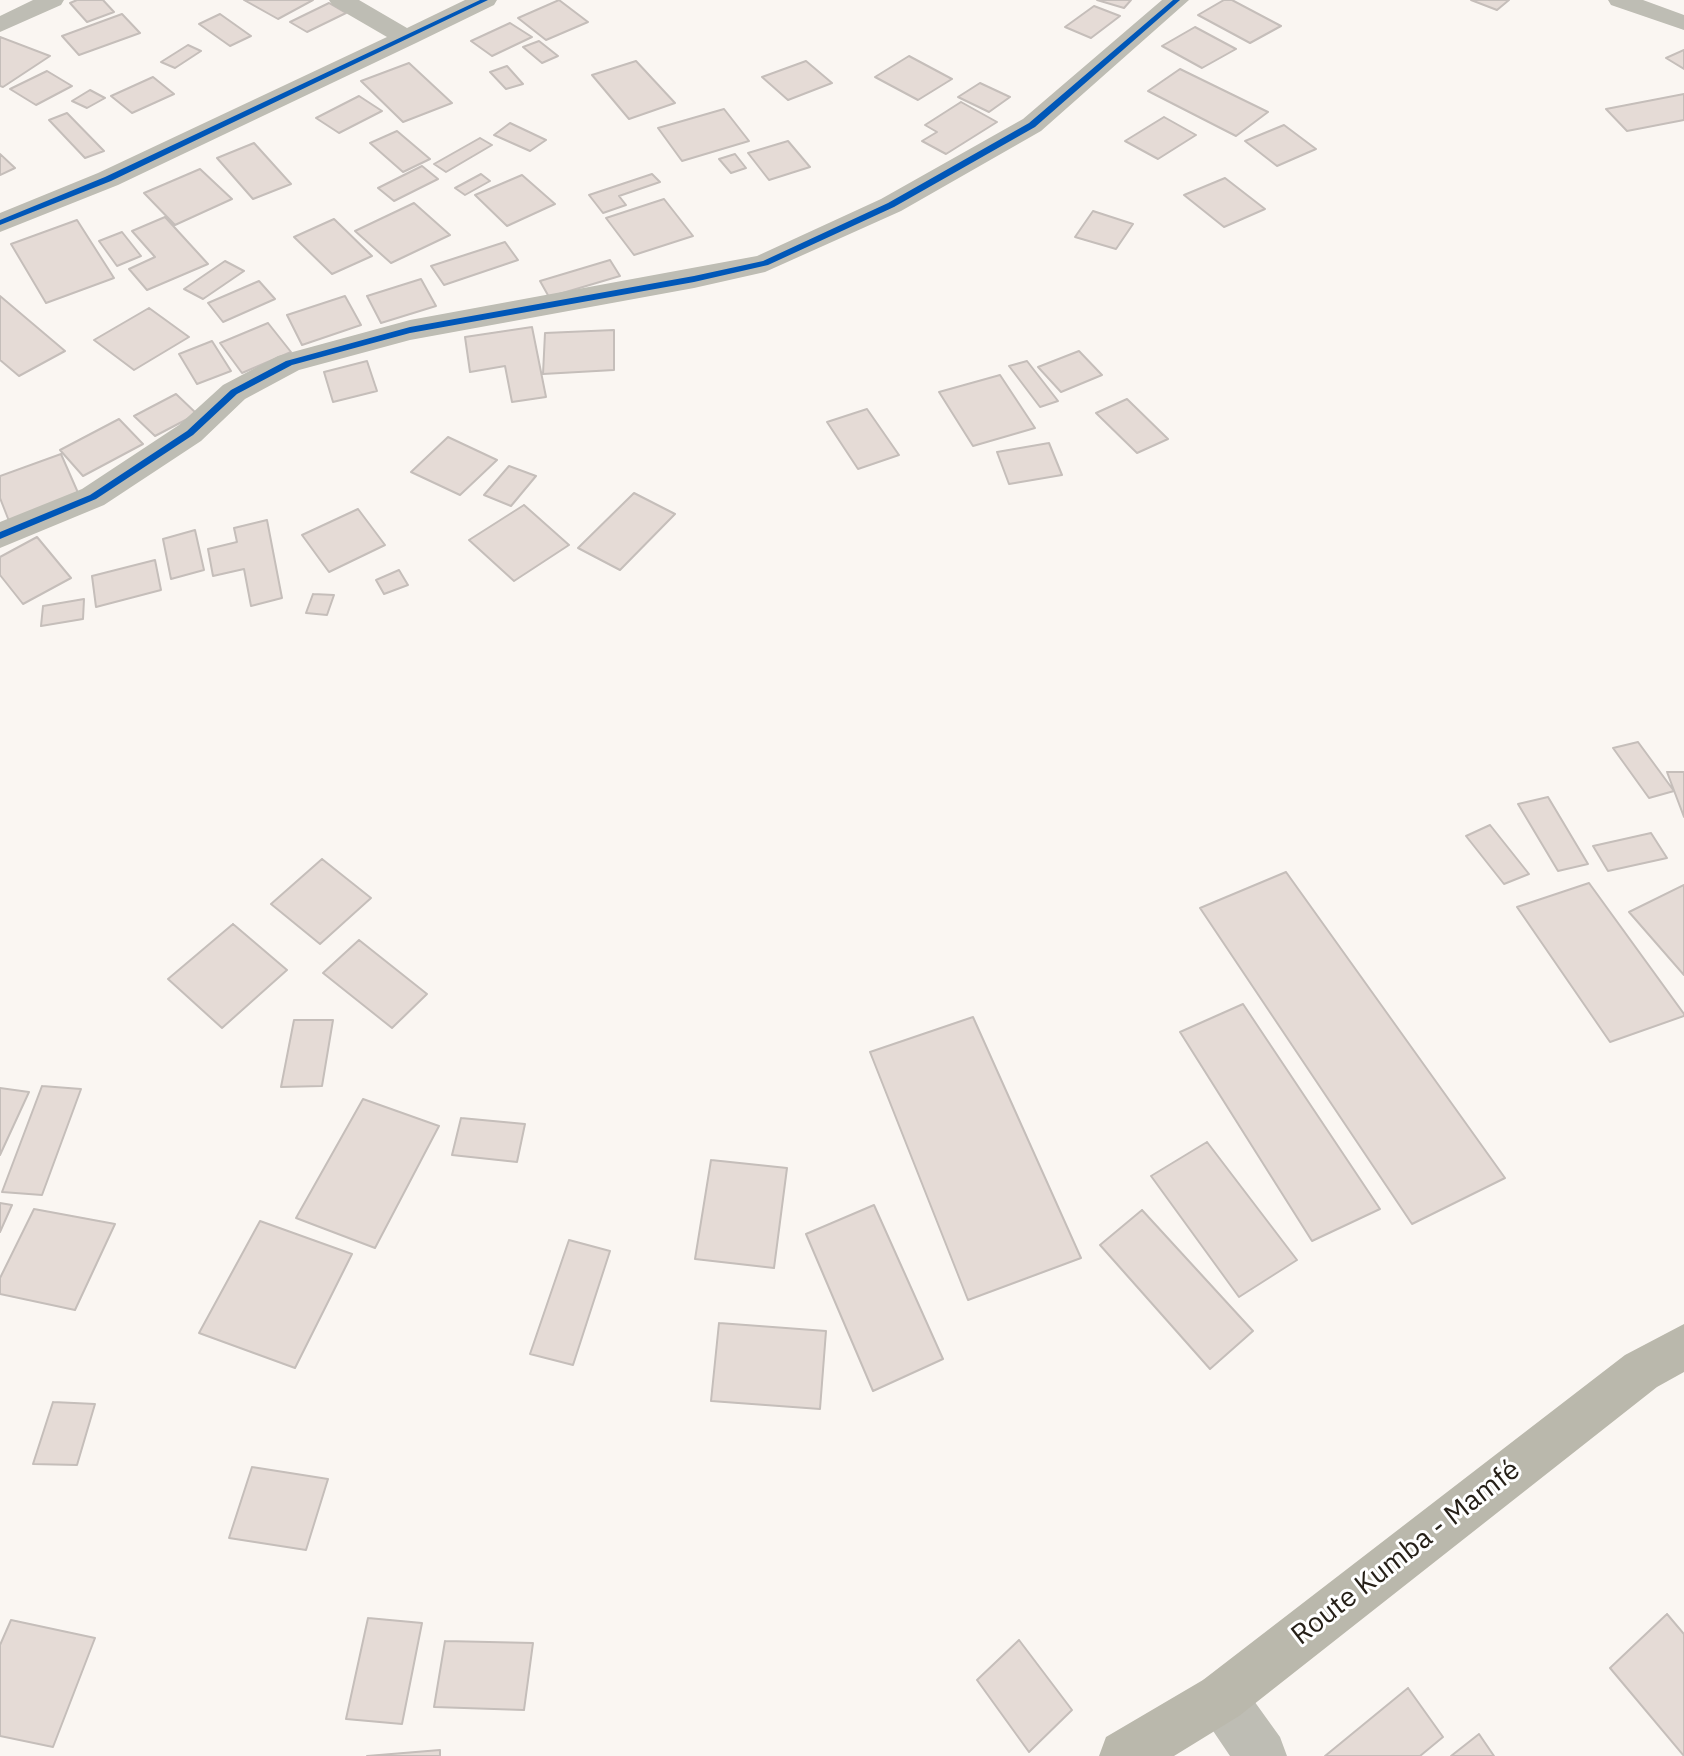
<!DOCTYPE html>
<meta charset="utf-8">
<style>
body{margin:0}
canvas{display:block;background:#faf6f2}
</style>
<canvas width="1684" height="1756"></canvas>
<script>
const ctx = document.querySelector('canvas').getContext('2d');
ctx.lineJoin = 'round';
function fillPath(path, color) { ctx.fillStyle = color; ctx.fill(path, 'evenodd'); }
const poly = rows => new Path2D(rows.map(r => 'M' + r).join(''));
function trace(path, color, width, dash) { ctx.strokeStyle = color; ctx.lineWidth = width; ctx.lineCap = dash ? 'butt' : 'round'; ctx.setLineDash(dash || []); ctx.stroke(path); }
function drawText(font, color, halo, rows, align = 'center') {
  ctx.font = font + ' "IBM Plex Sans",sans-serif'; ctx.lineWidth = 6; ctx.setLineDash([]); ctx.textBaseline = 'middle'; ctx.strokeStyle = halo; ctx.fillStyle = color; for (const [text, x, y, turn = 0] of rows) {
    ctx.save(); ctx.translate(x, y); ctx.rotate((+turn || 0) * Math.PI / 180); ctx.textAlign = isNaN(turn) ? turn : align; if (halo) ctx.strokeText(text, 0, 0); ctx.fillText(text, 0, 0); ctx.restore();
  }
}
const building = poly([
 [77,0,103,0,114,12,87,22,70,3,77,0],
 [244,0,313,0,278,19,244,0],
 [559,0,588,22,546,40,518,18,559,0],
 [1097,0,1131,0,1124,8,1097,0],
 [1224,0,1232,0,1281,26,1250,43,1198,15,1224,0],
 [1471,0,1509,0,1497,10,1471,0],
 [329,3,346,13,307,32,290,22,329,3],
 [1094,6,1120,16,1091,38,1065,27,1094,6],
 [122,14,140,33,79,55,62,36,122,14],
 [220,14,251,36,230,46,199,24,220,14],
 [510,23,532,37,492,56,471,41,510,23],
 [1195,27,1236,49,1202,68,1162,46,1195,27],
 [0,37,50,56,3,87,0,86,0,37],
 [539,41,558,56,542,63,523,47,539,41],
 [188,45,201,51,175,68,161,62,188,45],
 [1684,50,1684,69,1666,58,1684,50],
 [909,56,952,79,918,100,875,77,909,56],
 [636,61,675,103,629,119,592,75,636,61],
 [806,61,832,83,788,100,762,77,806,61],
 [409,63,452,103,403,122,361,81,409,63],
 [507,66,523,84,506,89,490,72,507,66],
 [1180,69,1268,112,1236,136,1148,91,1180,69],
 [47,71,72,86,36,105,10,89,47,71],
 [153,77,174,94,132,113,111,96,153,77],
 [980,83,1010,97,989,112,958,97,980,83],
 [90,90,105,98,87,108,72,101,90,90],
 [1684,94,1684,120,1627,131,1606,109,1684,94],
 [359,96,382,111,339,133,316,118,359,96],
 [961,102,997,122,946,154,922,141,937,132,925,125,961,102],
 [724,109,749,141,682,161,658,128,724,109],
 [67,113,104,151,85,158,49,120,67,113],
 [1164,117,1196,135,1158,159,1125,141,1164,117],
 [510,123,546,140,530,151,494,135,510,123],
 [1284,125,1316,149,1277,166,1245,141,1284,125],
 [397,131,430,159,403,172,370,143,397,131],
 [480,138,492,145,446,172,434,164,480,138],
 [788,141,810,167,769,180,748,153,788,141],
 [254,143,291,184,253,199,217,158,254,143],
 [0,154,15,168,0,175,0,154],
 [735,154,746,168,731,173,719,159,735,154],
 [422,166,438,179,394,201,378,188,422,166],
 [200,169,232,199,175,225,144,193,200,169],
 [481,174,490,181,465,195,455,188,481,174],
 [652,174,660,182,619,196,626,205,603,213,589,195,652,174],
 [522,175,555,204,507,226,475,195,522,175],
 [1225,178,1265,209,1224,227,1184,195,1225,178],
 [664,199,693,236,634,255,606,218,664,199],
 [414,203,450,235,391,263,355,231,414,203],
 [1093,211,1133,224,1116,249,1075,237,1093,211],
 [165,217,208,264,147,290,129,269,155,257,132,231,165,217],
 [334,219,372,256,332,274,294,237,334,219],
 [77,220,114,278,46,303,11,244,77,220],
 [122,232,141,256,117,266,99,241,122,232],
 [505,242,518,260,444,285,431,266,505,242],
 [610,260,620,276,549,297,540,281,610,260],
 [225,261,244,271,203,299,184,289,225,261],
 [421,279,436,306,381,323,367,296,421,279],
 [259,281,275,299,223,322,208,303,259,281],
 [0,296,65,351,19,376,0,360,0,296],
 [345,296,361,325,302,345,287,315,345,296],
 [149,308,189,337,134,370,94,340,149,308],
 [268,323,291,352,242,373,220,343,268,323],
 [532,327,546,397,512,402,505,366,470,372,465,337,532,327],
 [614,330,614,370,543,374,545,333,614,330],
 [212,341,231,371,197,384,179,354,212,341],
 [1079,351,1102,375,1061,392,1038,367,1079,351],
 [367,361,377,391,333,402,324,372,367,361],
 [1027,361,1058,401,1040,407,1009,366,1027,361],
 [1000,375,1035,428,973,446,939,392,1000,375],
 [176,394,197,414,155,436,134,416,176,394],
 [1127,399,1168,439,1137,453,1096,413,1127,399],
 [867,409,899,455,858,469,827,422,867,409],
 [119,419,143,444,83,476,60,450,119,419],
 [448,437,497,460,460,495,411,472,448,437],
 [1049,443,1062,475,1009,484,997,452,1049,443],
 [61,454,79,495,9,521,0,498,0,476,61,454],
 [509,466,536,476,511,506,484,495,509,466],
 [634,493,675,514,620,570,578,548,634,493],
 [524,505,569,545,514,581,469,540,524,505],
 [358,509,385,545,329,572,302,535,358,509],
 [267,520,282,598,251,606,244,569,213,576,208,549,237,542,234,528,267,520],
 [195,530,204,570,171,579,163,539,195,530],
 [37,537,71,578,23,604,0,575,0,557,37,537],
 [155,560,161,590,96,607,92,576,155,560],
 [399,570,408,585,384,594,376,580,399,570],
 [313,594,334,595,327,615,306,613,313,594],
 [84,599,83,619,41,626,43,606,84,599],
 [1638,742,1674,791,1649,798,1613,748,1638,742],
 [1667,772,1684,772,1684,817,1667,772],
 [1548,797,1588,864,1558,871,1518,804,1548,797],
 [1490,825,1529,874,1504,884,1466,836,1490,825],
 [1651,833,1667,858,1608,871,1593,846,1651,833],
 [322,859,371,898,320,944,271,904,322,859],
 [1286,872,1505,1178,1412,1224,1200,908,1286,872],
 [1589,883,1684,1014,1684,1016,1610,1042,1517,907,1589,883],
 [1684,885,1684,975,1629,912,1684,885],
 [233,924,287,970,222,1028,168,979,233,924],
 [359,940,427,994,392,1028,323,973,359,940],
 [1243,1004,1380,1209,1312,1241,1180,1032,1243,1004],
 [973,1017,1081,1258,968,1300,870,1052,973,1017],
 [294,1020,333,1020,322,1086,281,1087,294,1020],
 [42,1086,81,1089,42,1195,2,1192,42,1086],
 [0,1088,29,1092,0,1155,0,1088],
 [363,1099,439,1126,375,1248,296,1218,363,1099],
 [461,1118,525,1124,517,1162,452,1155,461,1118],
 [1207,1142,1297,1260,1239,1297,1151,1176,1207,1142],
 [711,1160,787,1168,774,1268,695,1259,711,1160],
 [0,1203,12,1205,0,1232,0,1203],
 [874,1205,943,1359,873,1391,806,1234,874,1205],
 [34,1209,115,1224,75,1310,0,1294,0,1278,34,1209],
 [1142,1210,1253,1331,1210,1369,1100,1245,1142,1210],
 [260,1221,352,1254,295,1368,199,1333,260,1221],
 [569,1240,610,1251,573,1365,530,1354,569,1240],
 [719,1323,826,1331,820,1409,711,1401,719,1323],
 [53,1402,95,1404,77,1465,33,1464,53,1402],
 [252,1467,328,1479,306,1550,229,1538,252,1467],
 [1667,1614,1684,1634,1684,1756,1610,1668,1667,1614],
 [368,1618,422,1623,402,1724,346,1719,368,1618],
 [11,1620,95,1638,53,1747,0,1736,0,1645,11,1620],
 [1019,1640,1072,1710,1029,1752,977,1680,1019,1640],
 [445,1641,533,1643,524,1710,434,1707,445,1641],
 [1408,1688,1443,1737,1420,1756,1325,1756,1408,1688],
 [1479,1734,1494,1756,1451,1756,1479,1734],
 [440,1750,440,1756,367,1756,440,1750]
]);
fillPath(building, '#e5dbd6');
trace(building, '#c5beba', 2);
fillPath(poly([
 [33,0,64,0,61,5,0,32,0,16,33,0],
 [329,0,359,0,407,28,465,0,497,0,494,5,416,43,118,185,0,232,0,213,98,173,387,37,332,5,329,0],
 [1162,0,1189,0,1041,131,901,211,765,272,694,288,410,340,299,370,245,399,201,441,104,505,0,548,0,522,82,489,179,425,223,385,278,356,410,320,757,256,881,199,1023,119,1162,0],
 [1608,0,1643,0,1684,15,1684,30,1611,5,1608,0],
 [1221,1672,1239,1680,1280,1737,1287,1756,1230,1756,1203,1716,1195,1698,1203,1680,1221,1672]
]), '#bebdb4');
fillPath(poly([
 [1684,1324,1684,1372,1657,1387,1239,1716,1174,1756,1099,1756,1106,1737,1203,1680,1625,1355,1684,1324]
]), '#bab8ac');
fillPath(poly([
 [480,0,488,0,111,181,0,225,0,220,105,177,480,0],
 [1173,0,1180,0,1035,127,894,207,768,265,694,282,410,333,292,365,237,394,193,435,96,499,0,539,0,532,90,495,187,431,231,390,286,361,410,327,694,276,763,261,888,203,1029,123,1173,0]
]), '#0057b8');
drawText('28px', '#251f17', '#fff', [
 ["Route Kumba - Mamfé",1406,1553,-38]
]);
</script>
